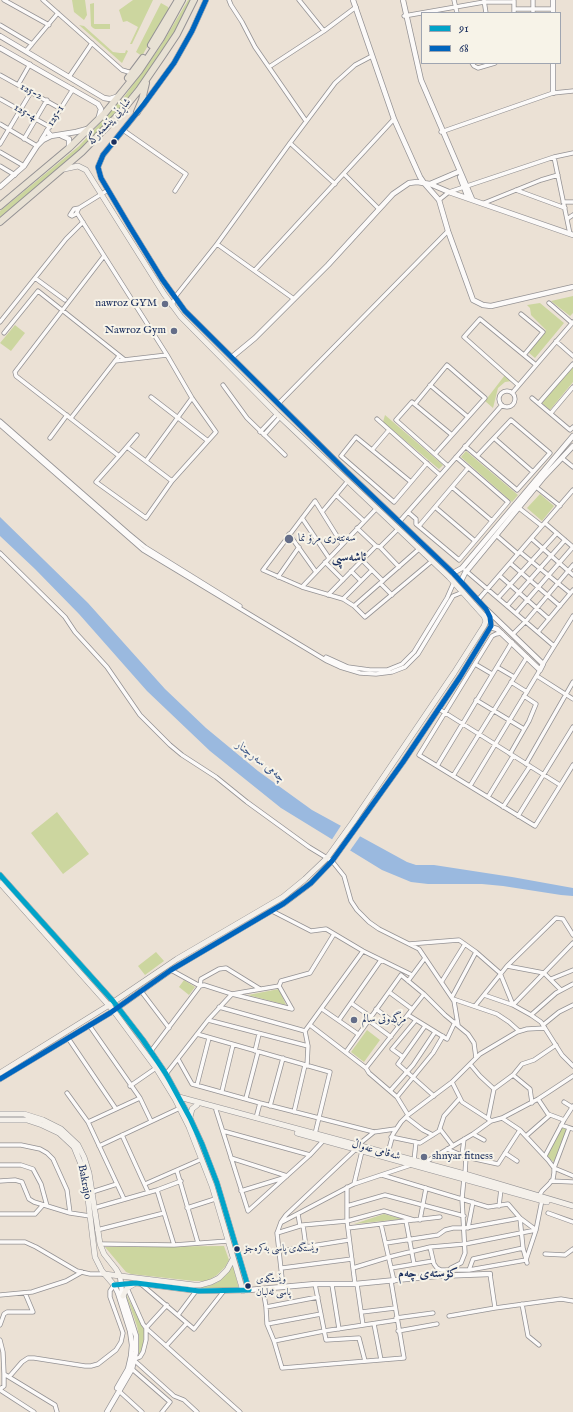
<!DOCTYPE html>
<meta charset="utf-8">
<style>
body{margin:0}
#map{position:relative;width:573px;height:1412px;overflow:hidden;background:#ebe1d5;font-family:"IM FELL English",serif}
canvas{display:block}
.legend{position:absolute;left:421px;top:12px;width:140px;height:52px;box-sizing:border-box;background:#f7f3e8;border:1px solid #9fa5b1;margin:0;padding:5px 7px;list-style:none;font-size:12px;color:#1b2f5e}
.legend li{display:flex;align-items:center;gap:8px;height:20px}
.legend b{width:20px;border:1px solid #9fa5b1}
</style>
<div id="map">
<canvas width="573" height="1412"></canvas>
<ul class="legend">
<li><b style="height:5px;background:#01a3c8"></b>91</li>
<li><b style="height:5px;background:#0065bd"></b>68</li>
</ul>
</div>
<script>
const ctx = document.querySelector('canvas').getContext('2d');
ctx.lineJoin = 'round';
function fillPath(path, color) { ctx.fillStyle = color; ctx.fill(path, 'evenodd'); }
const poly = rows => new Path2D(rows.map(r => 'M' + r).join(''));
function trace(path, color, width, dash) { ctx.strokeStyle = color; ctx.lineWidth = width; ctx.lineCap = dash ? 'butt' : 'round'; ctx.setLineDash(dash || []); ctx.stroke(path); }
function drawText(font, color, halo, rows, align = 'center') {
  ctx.font = font + ' "IM FELL English",Amiri,serif'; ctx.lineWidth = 4; ctx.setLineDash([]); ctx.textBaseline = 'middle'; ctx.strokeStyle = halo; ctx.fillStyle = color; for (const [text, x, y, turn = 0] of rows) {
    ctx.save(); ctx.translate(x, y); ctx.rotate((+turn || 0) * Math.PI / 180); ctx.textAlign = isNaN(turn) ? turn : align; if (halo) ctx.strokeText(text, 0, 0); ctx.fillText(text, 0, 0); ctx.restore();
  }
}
fillPath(poly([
 [72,0,85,0,87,15,84,20,74,12],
 [133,0,153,0,132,44,130,44,138,27,127,21,123,22,119,10],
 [188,0,191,0,175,31,152,67,114,116,93,138,52,175,0,217,0,211,79,146,124,97,160,47],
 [94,3,94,24,110,24,110,29,95,29,93,28,91,26,90,4],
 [161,3,168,7,169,9,142,56,136,52],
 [79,25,84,26,113,52,120,53,125,53,126,50,128,51,122,63],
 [573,296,573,313,570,316,551,301],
 [540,303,564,323,535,358,528,352,546,330,531,315,530,308,527,305],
 [15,325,25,333,11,351,0,343],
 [573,367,573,382,550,410,542,403],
 [505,375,512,381,505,382,498,388,493,408,485,401],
 [385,415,443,465,439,469,383,422],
 [466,451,518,495,512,502,461,457],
 [540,494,554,506,542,521,527,508],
 [57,812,89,854,63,874,31,833],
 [156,952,164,961,145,975,138,966],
 [184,980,195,987,189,995,179,987],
 [279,989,286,1005,248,995],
 [367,1030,380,1040,364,1062,351,1052],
 [561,1127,568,1128,555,1163,546,1156],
 [384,1214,402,1219,354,1224],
 [224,1246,229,1260,225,1267,217,1275,207,1281,194,1281,131,1274,126,1272,105,1247],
 [233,1265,239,1289,203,1289,194,1288,209,1286,218,1282,226,1275],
 [125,1292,144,1330,143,1350,139,1356,139,1336,137,1326]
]), '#ccd69f');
fillPath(poly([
 [0,517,88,603,165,689,206,728,258,771,312,810,407,862,416,865,434,865,512,877,573,888,573,896,561,895,503,886,482,884,428,884,411,882,382,870,281,808,210,751,147,691,79,614,35,569,0,536]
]), '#9ab9df');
fillPath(poly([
 [342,824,361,835,349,852,331,841]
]), '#ebe1d5');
const minor = poly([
 [4,0,49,25],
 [43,0,122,70,132,73],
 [229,0,231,5,242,22,255,47,306,121],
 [299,0,324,31],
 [454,0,457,13],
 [484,0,486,13],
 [514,9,553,9],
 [514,13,514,1],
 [533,13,533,0],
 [404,16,484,2,514,2],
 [0,25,32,44,26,51],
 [32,44,58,13],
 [472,63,474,66,478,68,495,63],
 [269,67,324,31,356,7],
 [0,75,61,109],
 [69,77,92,43],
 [18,85,30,64],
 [0,99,50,127],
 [0,124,37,146],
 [123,130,186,174,175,191],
 [441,132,553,93,573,91],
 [24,139,47,100],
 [41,140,73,89],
 [290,143,335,184],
 [0,144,31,92],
 [0,152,24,166],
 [554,157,570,234],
 [0,166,15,175],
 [344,174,379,209],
 [516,190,565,208],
 [439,200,449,192,554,157,573,153],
 [563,202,573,202],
 [484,203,541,180,558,175],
 [79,208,76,214,72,216,70,215,74,209,79,208,108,190],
 [77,213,167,355,192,398,216,432,172,481,146,518,96,482,119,456],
 [567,219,573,215],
 [217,244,294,299],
 [104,256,15,372,16,376,119,456,137,435],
 [255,270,394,119],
 [35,278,65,300],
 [549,303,572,323],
 [172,306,175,297,217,244,290,143,335,83,355,65,372,56],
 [521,314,543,332,524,355],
 [0,322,66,239,83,222],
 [4,333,38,291,125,360],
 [556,341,573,356],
 [115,361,167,355],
 [223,385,247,418,285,455],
 [430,385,468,417],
 [518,385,464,337,480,319,536,365],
 '499 399a8 8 0 1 1 16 0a8 8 0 1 1-16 0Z',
 [513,392,573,322],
 [151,397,208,441],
 [532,398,570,430,573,427],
 [539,403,573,364],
 [278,404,448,231],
 [415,404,447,365,485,398,435,454],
 [551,413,573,387],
 [71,418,119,356],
 [377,419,440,475],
 [0,421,128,533,145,547,240,606],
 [0,425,143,550,327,661,340,667,360,673,376,674,392,672,405,667,418,654,453,596,463,592],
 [260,432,277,414],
 [264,435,280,417],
 [50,438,67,415],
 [494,438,533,472],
 [465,446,517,490,550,453,511,420,477,456],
 [127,447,172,481],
 [372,450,389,430],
 [562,458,573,467],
 [146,461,192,398],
 [448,466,396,420,412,402,452,435],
 [411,482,356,437,341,456,394,502,411,482,427,463],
 [452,487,492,521],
 [536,487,560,506],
 [336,495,364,521],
 [435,507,475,541],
 [519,508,542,526],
 [322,512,347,482],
 [408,512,416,519,416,524,459,560,508,502,456,457],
 [302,518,329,558],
 [400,521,502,405],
 [545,523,573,547],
 [419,526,468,468],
 [357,528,376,546],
 [289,534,316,572],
 [496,535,518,554],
 [532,539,573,575],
 [342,544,315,501,263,570,302,587,343,599,354,606,365,617,432,561],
 [380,547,399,567],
 [520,552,570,593],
 [0,553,65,617,75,632,107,667,140,715,170,745,182,755,216,777,247,802,309,847,332,861,344,876,351,901,357,910,369,922,379,929,419,949,454,1001,458,1025],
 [362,560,383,581],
 [325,562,343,580],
 [510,563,560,606],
 [465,570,554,646],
 [351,571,361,581],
 [500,576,549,619],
 [278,577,299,547],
 [380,583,392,595],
 [302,587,376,509],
 [328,595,376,546,380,547,398,529],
 [498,598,557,533],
 [343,599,372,570],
 [478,600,573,490],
 [354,606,419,549],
 [507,606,565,540],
 [516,613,573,547],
 [538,632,573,590],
 [502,633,496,634,492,636,419,755,535,826,573,765],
 [513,634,526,621,573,565],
 [326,657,348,667,370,670,387,670,402,664,414,652,447,598,454,582],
 [475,664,492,674],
 [543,664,573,616],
 [497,667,514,677],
 [537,676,573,699],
 [511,682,527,692],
 [476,700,524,729],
 [439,709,560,785],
 [510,754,529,721,536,704,524,696],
 [526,764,573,682],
 [437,766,512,642],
 [453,776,527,657],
 [470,786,540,670],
 [488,797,513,756],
 [503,807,530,766],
 [518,816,573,727],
 [272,911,311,931,326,929,363,951,412,975],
 [409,944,459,940,476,952,500,973,513,1005,573,943],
 [507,966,544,973,561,990],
 [171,970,200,986,204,985,232,994,292,1009],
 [401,975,424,994,445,1015,468,1034,474,1043,476,1058],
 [551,979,573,970],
 [408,981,425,958],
 [442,981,465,944],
 [279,986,281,981,310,973,334,934],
 [141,991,169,1028],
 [389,992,412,1009],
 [484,995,513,1005,531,1015,541,1022,562,1055,573,1066],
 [452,997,476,952],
 [453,999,497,1014,509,1022,519,1031],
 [351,1003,371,1017],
 [475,1006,507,966,556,918,563,919,573,935],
 [219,1007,305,1031],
 [322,1009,358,1034],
 [376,1009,399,1026],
 [408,1015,447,1039,455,1022],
 [531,1015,556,993,573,984],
 [208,1020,308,1046],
 [339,1020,381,960],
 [368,1020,391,1037],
 [89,1025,140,1098,151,1121],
 [310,1025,366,1068,369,1073,397,1097,408,1115],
 [543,1025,559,1012,573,1005],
 [425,1026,398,1064,434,1096],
 [305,1031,363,951],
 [305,1031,308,1046,307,1066],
 [197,1034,330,1072,315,1134],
 [68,1038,116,1109],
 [151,1051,200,986,201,979,219,969,226,968,260,989],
 [255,1051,259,1034],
 [346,1052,401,975],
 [403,1057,392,1049,416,1020],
 [178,1059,192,1084,260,1103,374,1132,395,1129],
 [470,1064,480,1076,494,1089],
 [366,1068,424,994],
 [166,1074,208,1020,232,994,279,986,292,1009],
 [513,1075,530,1089,532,1103],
 [452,1082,462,1102,490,1120],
 [197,1085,209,1038],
 [130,1086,156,1068],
 [222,1091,233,1045],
 [390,1091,413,1065,435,1032],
 [67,1093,88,1122,124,1199],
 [397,1097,433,1053,443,1036],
 [246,1098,258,1052],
 [538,1099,548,1114,564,1120],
 [564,1102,572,1107],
 [270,1106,283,1058],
 [216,1110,248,1211,310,1155,323,1141],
 [294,1112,305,1065],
 [406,1117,423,1130,433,1135],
 [256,1118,260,1103],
 [502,1118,520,1130,548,1160,554,1168,554,1173,553,1179,549,1184,542,1191,539,1196],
 [488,1119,494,1089,513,1075,522,1064,534,1060,556,1045],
 [88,1122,140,1098],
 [561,1125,573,1129],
 [569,1128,554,1168,573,1176],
 [440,1129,453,1146],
 [223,1131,310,1155],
 [473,1134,484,1140],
 [122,1135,148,1192],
 [526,1136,550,1115],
 [391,1137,420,1143,439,1131,444,1116,460,1098],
 [0,1145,21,1145,40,1149,47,1153,53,1159,67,1190,70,1213],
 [358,1145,374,1132],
 [99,1146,180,1108],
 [447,1149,466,1157,498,1164,520,1130],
 [388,1153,393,1134,401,1122,408,1115,452,1082,480,1054,517,1032,527,1029,545,1028],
 [505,1153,517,1161],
 [462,1155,464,1139],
 [545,1156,564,1120,573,1106],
 [231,1158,287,1176],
 [414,1161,416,1142],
 [424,1163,473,1134,491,1121,502,1118,538,1099,573,1076],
 [0,1165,21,1165,33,1169,41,1184,47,1206],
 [177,1171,198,1243],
 [465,1174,466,1157],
 [382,1175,488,1207,508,1204,520,1218,523,1248,527,1263],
 [0,1181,15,1180,22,1182,29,1199,34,1202,70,1213,90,1216],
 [551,1181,573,1182],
 [145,1184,202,1159],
 [354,1184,362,1151],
 [347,1187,347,1221,355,1284],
 [157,1190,174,1245],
 [241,1191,283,1178],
 [92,1192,117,1184],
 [347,1206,385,1195,464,1216],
 [499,1206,501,1189],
 [94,1208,157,1190,181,1181],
 [187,1208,215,1199],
 [548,1213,573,1222],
 [0,1214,35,1214,43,1205],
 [298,1214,300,1226],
 [420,1220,426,1188],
 [406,1221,414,1264],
 [282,1222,354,1184,411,1165],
 [381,1224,394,1281],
 [303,1225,306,1247],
 [348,1228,413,1220],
 [468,1228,473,1202],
 [97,1230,164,1213],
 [277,1233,303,1225,347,1221,384,1211,414,1220,440,1217],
 [0,1242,25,1242,36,1247,77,1271,90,1274,104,1274],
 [386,1243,438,1235,445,1230,453,1228,465,1228,520,1218,536,1230],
 [100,1244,174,1245,228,1241],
 [430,1247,434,1264,437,1268,441,1270,469,1270,526,1260,536,1230,542,1200],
 [280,1251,349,1240],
 [545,1254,565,1255,573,1249],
 [282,1268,352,1259],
 [353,1268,389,1257,430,1247,465,1244,536,1230],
 [391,1268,433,1261],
 [451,1268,461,1263,465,1253,462,1199,464,1178],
 [469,1270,473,1259,523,1248],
 [490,1274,495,1308],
 [141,1284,194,1329,223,1292],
 [315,1284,326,1340,359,1338,365,1361],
 [357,1284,363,1325],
 [332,1285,339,1329],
 [283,1287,277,1233,281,1222,286,1215,356,1149],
 [127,1288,143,1324,146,1328,240,1412],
 [263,1289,266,1307,267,1324,274,1341,282,1368,404,1358,391,1281],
 [0,1295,32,1292,66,1281,82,1272],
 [522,1304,528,1336,539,1345],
 [266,1307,318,1297],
 [362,1312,395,1308],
 [178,1315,196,1291],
 [449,1316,495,1308,561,1299,573,1301],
 [396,1318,433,1313],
 [267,1324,321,1314],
 [374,1324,381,1360],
 [0,1325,4,1314,7,1312,33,1312,25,1293],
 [398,1331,437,1324],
 [0,1340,3,1352,4,1374,4,1386,0,1389],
 [274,1341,324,1331,397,1320],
 [166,1346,187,1323],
 [135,1359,140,1357,143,1352,146,1340,146,1328,167,1305],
 [135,1361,174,1396,184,1400,197,1412],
 [132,1369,170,1402,162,1412],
 [4,1374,55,1405,57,1412],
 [9,1377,22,1362,28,1358,34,1358,85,1366,91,1366,98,1364,116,1350,121,1342,123,1333,110,1297,110,1291,114,1285],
 [0,1390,34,1412],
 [119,1391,142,1412]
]);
const tertiary = poly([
 [353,0,394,119,420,177,424,183,439,200,448,231,473,300,483,305,491,306,573,287],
 [403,0,421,80,472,199],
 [553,13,553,0],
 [0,36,104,98,110,99,119,96],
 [0,48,98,104,101,109,98,120],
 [553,93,553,63],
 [47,131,51,136],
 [62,136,69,139,69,147],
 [460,177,468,198],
 [430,184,458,172],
 [0,187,24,166,37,146,43,140,51,136,76,132,87,129],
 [232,357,255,338,328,265,393,194,409,183,417,182,430,184,449,192,573,235],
 [453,573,462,568,573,436],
 [461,581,465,573,543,478,573,446],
 [487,610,543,664,540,670,497,629,490,627],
 [114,1285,118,1293,130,1331,132,1345,131,1356,128,1369,117,1388],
 [249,1290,315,1284,355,1284,437,1276,490,1274],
 [107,1412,132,1369,136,1352,136,1336,122,1292,120,1276]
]);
const secondary = poly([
 [0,875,113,1001,143,1040,166,1074,190,1118,202,1144,217,1183,249,1290,199,1291,136,1283,114,1285,102,1271,95,1257,85,1174,74,1147,59,1133,42,1125,27,1120,0,1120],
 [0,883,113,1010,156,1068,175,1099,189,1127,212,1186,243,1291],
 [0,1073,106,1007,177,959,283,897,305,879,327,858,353,822,454,673,484,626,486,621,484,616,449,577,277,414,181,317,164,294,86,170,78,166,64,169],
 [0,1079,110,1013,171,970,283,904,311,883,332,861,403,762,460,677,491,626,490,617,486,609,453,573,347,472,185,311,162,279,130,227,101,178,98,167,103,155,144,104,174,63,192,31,206,0],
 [179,1097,465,1174,573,1206],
 [0,1114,24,1114,43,1120,61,1129,78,1145,84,1157,89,1173,100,1244,104,1254,116,1269,120,1276],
 [190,1117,192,1109,197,1105],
 [297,1133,547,1202],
 [104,1274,194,1285,200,1285,211,1282,219,1278,227,1270,233,1259],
 [123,1296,127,1288,134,1284]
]);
const trunk = poly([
 [151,45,178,0],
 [128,78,143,58],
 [137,112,142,100,146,83],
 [0,206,69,148,105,113,139,71,161,38,182,0],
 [0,222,82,152,121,112,139,90,163,55,177,34,194,0]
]);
trace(minor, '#949294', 5);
trace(tertiary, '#949294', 6);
trace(secondary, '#949294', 6);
trace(trunk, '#949294', 8);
trace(minor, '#fcfaf9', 3.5);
trace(tertiary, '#fcfaf9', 4.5);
trace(secondary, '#f4f0ea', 5);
trace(trunk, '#e8e1d4', 6);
trace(poly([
 [0,875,113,1001,143,1040,166,1074,190,1118,202,1144,217,1183,249,1290,199,1291,136,1283,114,1285]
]), '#01a3c8', 5);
trace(poly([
 [0,1079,110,1013,171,970,283,904,311,883,332,861,403,762,460,677,491,626,490,617,486,609,453,573,347,472,185,311,162,279,130,227,101,178,98,167,103,155,144,104,174,63,192,31,206,0]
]), '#0065bd', 5);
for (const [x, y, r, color] of [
 [114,142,3.5,"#1b2f5e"],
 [165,304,4,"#646d88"],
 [174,331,4,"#646d88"],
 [289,539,5,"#646d88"],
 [354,1020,4,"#646d88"],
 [424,1157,4,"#646d88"],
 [237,1249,3.5,"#1b2f5e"],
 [248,1286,3.5,"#1b2f5e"]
]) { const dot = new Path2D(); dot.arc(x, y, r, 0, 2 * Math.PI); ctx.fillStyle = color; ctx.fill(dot); trace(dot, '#f7f3e8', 1.5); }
drawText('10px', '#1b2f5e', '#f7f3e8', [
 ["وێستگەی پاسی بەکرەجۆ",244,1249],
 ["وێستگەی",256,1280],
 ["پاسی ئەلبان",256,1293]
], 'left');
drawText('11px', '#1b2f5e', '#f7f3e8', [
 ["125-2",31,92,28],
 ["125-4",25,113,29],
 ["125-1",56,116,-58],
 ["شاڕێی پێشمەرگە",110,122,-48],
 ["شەقامی عەواڵ",376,1151,15],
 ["Bakrajo",84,1182,79]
]);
drawText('11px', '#1b2f5e', '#f7f3e8', [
 ["nawroz GYM",157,304,"right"],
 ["Nawroz Gym",166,331,"right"],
 ["سەنتەرى مرۆ نما",298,539],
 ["مزگەوتی سالم",362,1020],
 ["shnyar fitness",432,1157]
], 'left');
drawText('italic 12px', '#375386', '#f7f3e8', [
 ["چەمی سەرچنار",260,762,38]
]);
drawText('bold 13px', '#1b2f5e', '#f7f3e8', [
 ["ئاشەسپی",349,558],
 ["کۆستەی چەم",428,1274]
]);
</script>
